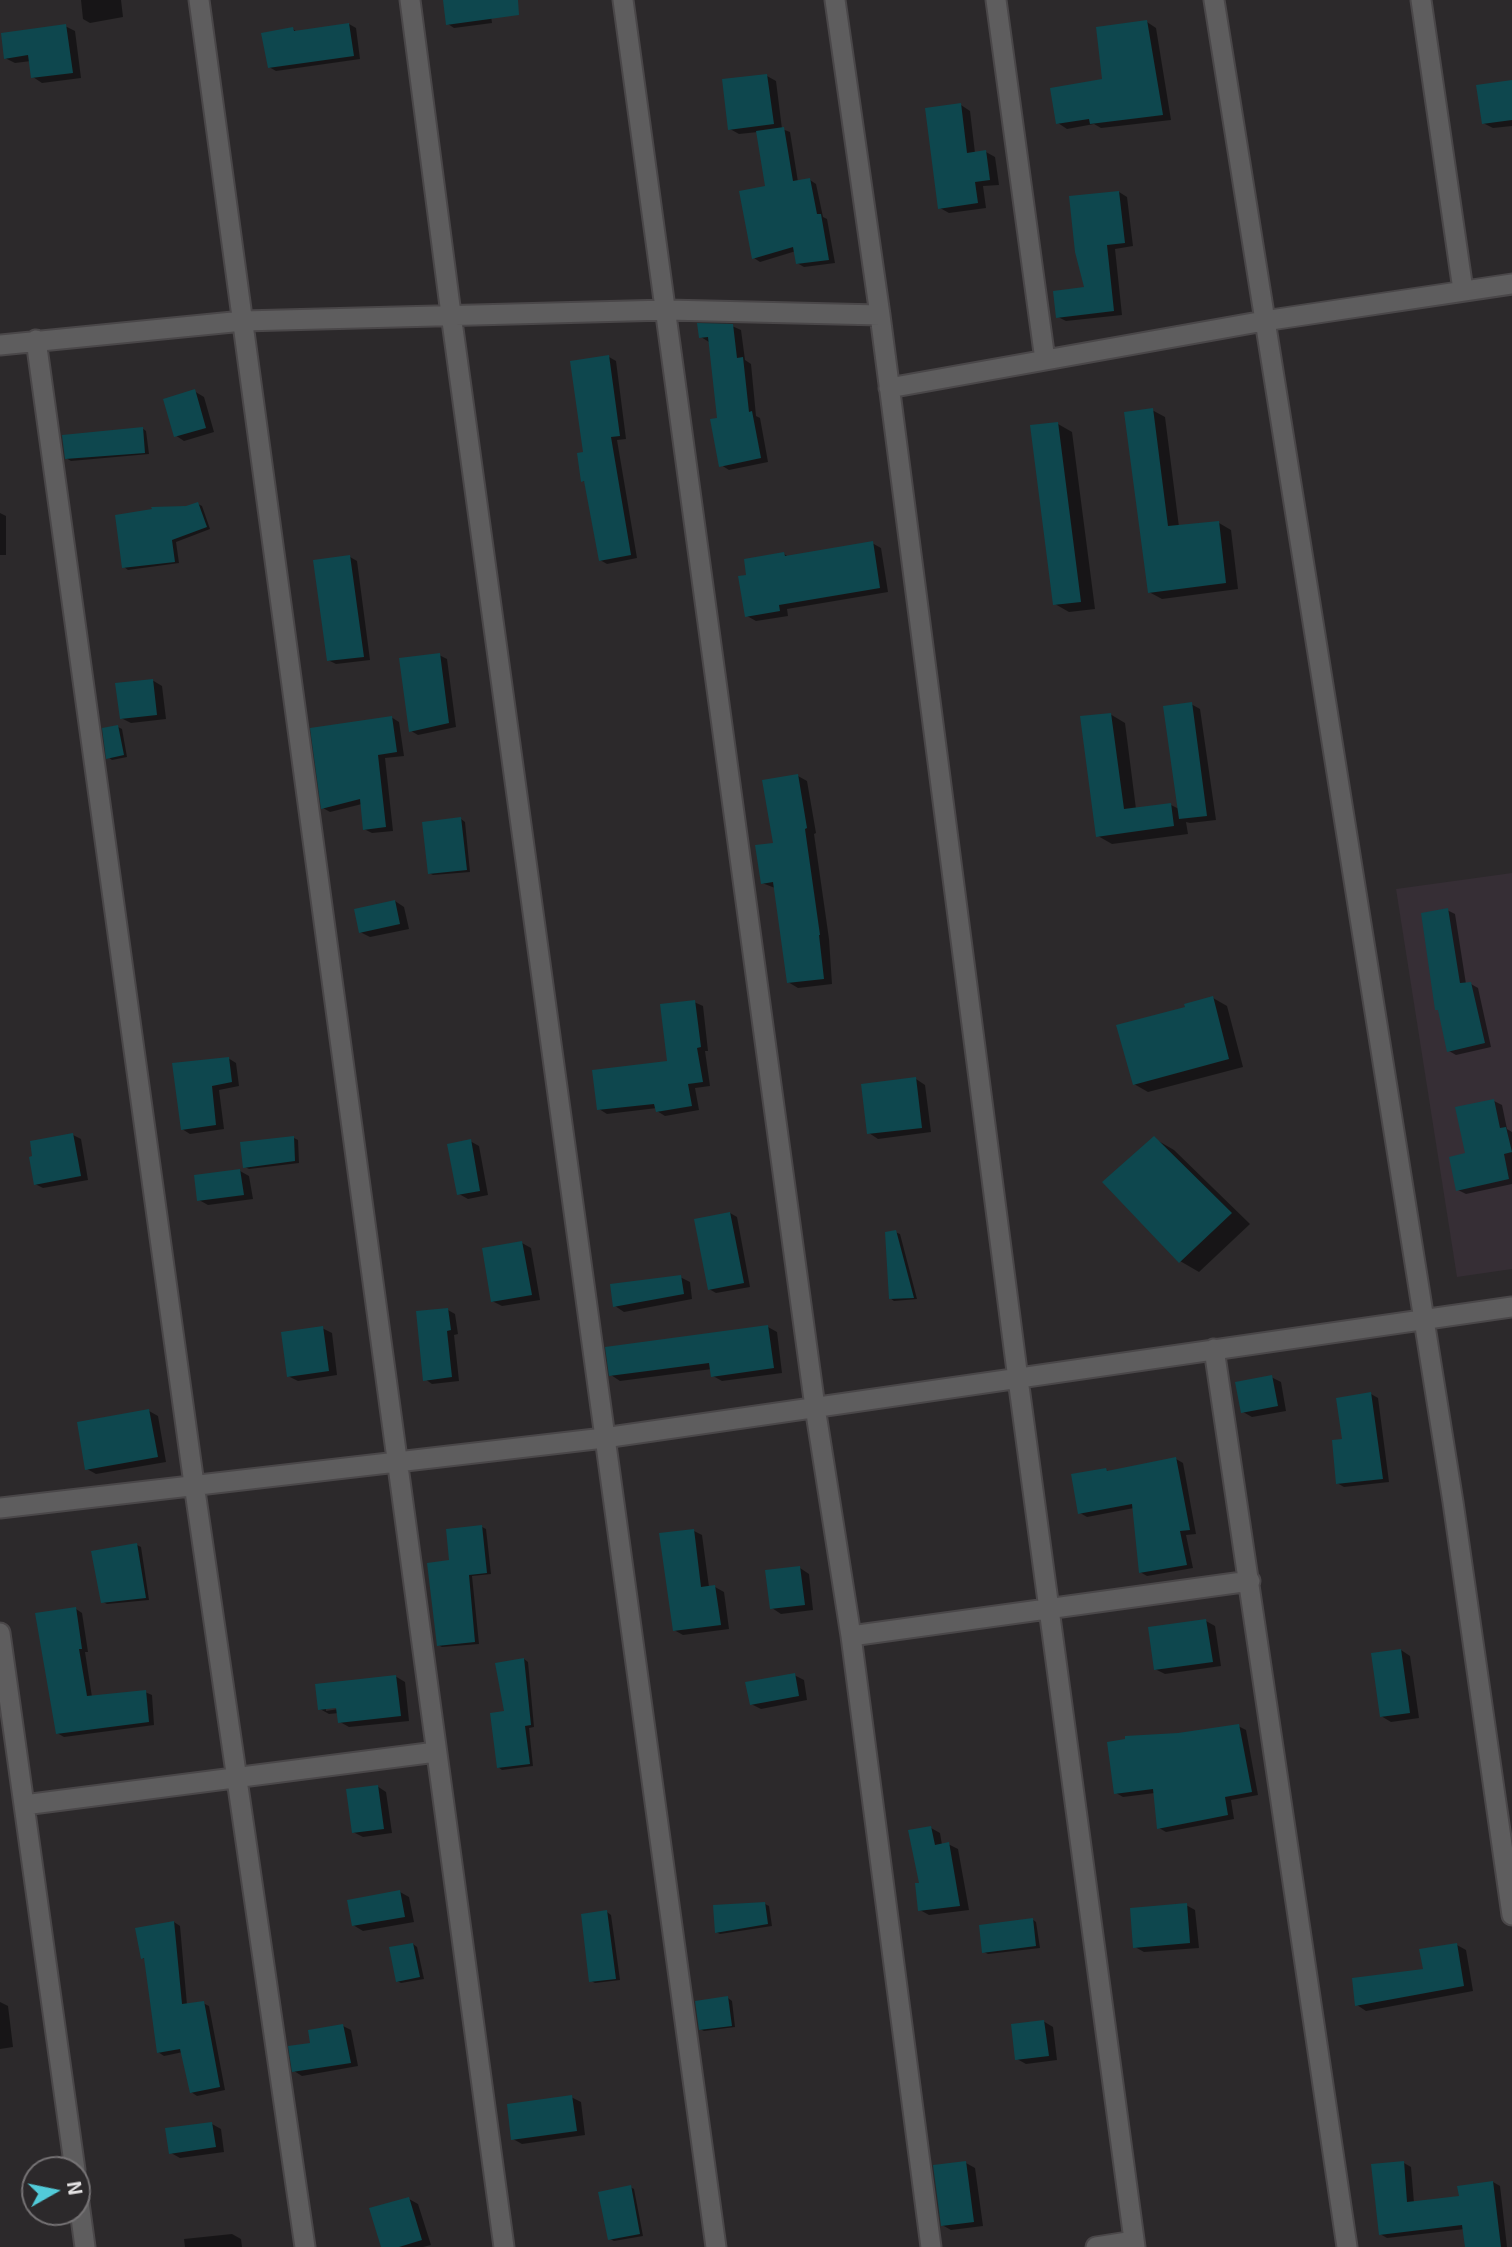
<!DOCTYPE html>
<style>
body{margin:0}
#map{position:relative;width:1512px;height:2247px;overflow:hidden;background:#2c292b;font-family:"Exo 2",sans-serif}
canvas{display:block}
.north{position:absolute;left:21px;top:2156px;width:70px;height:70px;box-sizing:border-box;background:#2c292b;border:2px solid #767375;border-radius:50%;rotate:81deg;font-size:19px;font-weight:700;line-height:28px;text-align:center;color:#e5e3e4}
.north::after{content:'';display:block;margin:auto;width:24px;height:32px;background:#52cbd9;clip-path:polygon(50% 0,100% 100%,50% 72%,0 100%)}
</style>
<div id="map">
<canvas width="1512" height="2247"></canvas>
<div class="north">N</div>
</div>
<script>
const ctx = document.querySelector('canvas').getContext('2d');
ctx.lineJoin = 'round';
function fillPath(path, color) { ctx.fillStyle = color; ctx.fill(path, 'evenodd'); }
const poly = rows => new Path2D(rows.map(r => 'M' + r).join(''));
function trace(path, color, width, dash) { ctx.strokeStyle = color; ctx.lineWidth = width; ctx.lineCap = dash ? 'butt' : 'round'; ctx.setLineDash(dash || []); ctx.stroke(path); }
fillPath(poly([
 [1512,873,1512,1269,1457,1277,1396,889]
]), '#362e35');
fillPath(poly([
 [81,0,121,0,123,17,90,23,83,19],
 [445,0,510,0,490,8,492,23,454,28,448,24],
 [1147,22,1156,28,1171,120,1101,128,1094,124,1067,129,1058,123,1104,80],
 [349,24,356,28,360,59,276,71,269,67,293,29,297,32],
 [65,26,75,31,81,78,42,83,33,77,31,61,15,63,5,58],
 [767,76,776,81,782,129,790,132,798,182,810,180,816,184,823,217,827,219,835,263,804,267,797,263,796,251,760,262,754,258,767,188,758,132,739,134,730,129],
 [1512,82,1512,126,1493,128,1483,123],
 [961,105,970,111,975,153,986,152,995,157,999,185,983,186,986,208,949,213,940,208],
 [1119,192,1127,197,1133,246,1115,249,1122,315,1066,321,1058,317,1086,289],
 [732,326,741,330,745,360,751,364,756,416,760,418,768,462,729,470,721,465,719,419,709,342,701,337],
 [609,357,616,361,626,439,617,440,637,558,607,564,600,560,586,483,582,480,585,454],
 [194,391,204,397,214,432,184,441,175,435],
 [1152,410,1165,417,1179,527,1219,523,1231,530,1238,589,1162,599,1149,592],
 [1058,424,1072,432,1095,609,1069,612,1055,604],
 [142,428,146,431,149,454,71,461,66,458],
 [198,504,202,506,210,529,176,542,179,563,128,570,124,567,186,508],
 [0,513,6,516,6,555,0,555],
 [872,543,881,548,888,592,787,609,788,616,756,621,747,616,748,576,784,554,789,557],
 [350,557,357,561,370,660,336,664,328,660],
 [439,655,447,659,456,727,418,735,411,731],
 [152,680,162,686,166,719,131,723,121,718],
 [1191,704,1200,709,1216,820,1190,823,1186,822,1188,834,1112,844,1098,836,1110,714,1125,723,1136,809,1171,805,1179,809],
 [391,717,399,722,404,756,385,758,393,831,372,833,364,829,362,804,330,812,323,808],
 [118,727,122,729,127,757,112,760,108,757],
 [798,776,807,781,816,833,814,834,829,939,832,984,798,988,788,982,775,888,762,883],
 [461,819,465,822,470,872,433,875,429,873],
 [395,901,404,907,409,929,370,937,360,932],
 [1447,910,1455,914,1466,984,1471,984,1478,988,1491,1047,1456,1055,1449,1051,1440,1011,1437,1009],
 [1213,998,1227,1006,1243,1067,1148,1092,1134,1084,1187,1008],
 [694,1002,703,1006,708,1051,705,1051,710,1086,695,1088,699,1110,665,1116,657,1111,657,1108,607,1114,599,1109,669,1063],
 [228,1058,236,1063,239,1086,219,1090,224,1129,190,1134,182,1129],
 [916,1079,925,1085,931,1132,878,1139,869,1133],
 [1494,1101,1502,1105,1507,1129,1512,1132,1512,1184,1466,1194,1458,1190,1468,1154],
 [73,1135,81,1139,88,1180,43,1188,35,1184],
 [294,1138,298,1140,299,1163,249,1169,245,1167],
 [1155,1139,1174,1150,1250,1224,1199,1272,1180,1261],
 [470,1141,479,1146,488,1195,468,1199,459,1194],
 [240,1171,249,1176,253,1199,208,1205,199,1200],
 [730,1213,737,1217,750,1287,716,1293,709,1289],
 [895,1232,900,1234,917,1299,894,1301,890,1298],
 [522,1243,531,1248,540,1300,502,1306,492,1301],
 [680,1277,690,1282,692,1299,624,1312,615,1306],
 [448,1310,455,1314,458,1334,454,1335,459,1381,432,1384,425,1379],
 [768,1327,777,1332,782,1373,722,1381,713,1376,712,1369,620,1381,611,1375],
 [322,1328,332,1333,337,1375,298,1381,288,1376],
 [1271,1377,1281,1382,1286,1411,1252,1417,1243,1412],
 [1371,1394,1378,1398,1389,1482,1344,1487,1337,1483,1344,1441],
 [149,1411,158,1416,166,1462,96,1474,87,1469],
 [1176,1459,1183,1463,1196,1534,1186,1535,1193,1568,1147,1576,1140,1572,1134,1508,1087,1517,1080,1513,1106,1470,1110,1472],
 [482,1527,486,1529,491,1574,472,1576,479,1644,442,1647,438,1645,451,1562],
 [694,1531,702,1535,709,1587,715,1587,724,1592,729,1629,683,1635,674,1630],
 [137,1545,141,1547,149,1600,107,1604,103,1602],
 [800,1568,809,1574,813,1610,781,1614,772,1608],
 [76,1609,82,1613,88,1652,85,1652,92,1697,145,1692,152,1695,154,1725,64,1737,57,1733],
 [1206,1621,1215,1626,1221,1666,1165,1674,1155,1669],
 [1401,1650,1410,1656,1419,1718,1391,1722,1381,1716],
 [524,1659,528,1662,534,1727,529,1728,533,1766,502,1770,498,1767,506,1713],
 [794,1675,804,1680,807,1700,761,1709,751,1704],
 [395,1676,405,1682,409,1721,349,1727,340,1722,339,1713,329,1714,320,1709],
 [326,1707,345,1708,326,1711],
 [1238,1726,1246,1730,1258,1795,1231,1800,1234,1819,1166,1832,1159,1828,1155,1793,1123,1797,1116,1793,1179,1735],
 [377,1786,386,1792,392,1833,363,1837,353,1832],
 [931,1828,940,1833,942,1845,948,1844,958,1849,969,1910,929,1915,920,1910,921,1884],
 [400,1892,409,1897,414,1922,363,1931,353,1925],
 [765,1904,769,1906,772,1926,720,1934,716,1932],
 [1186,1905,1195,1910,1199,1948,1144,1952,1135,1947],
 [607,1912,611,1915,620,1980,595,1983,591,1981],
 [1032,1919,1036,1922,1040,1948,988,1954,984,1952],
 [174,1922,180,1926,187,2005,203,2003,209,2006,225,2090,197,2096,191,2092,183,2052,164,2056,158,2052,146,1960,143,1958],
 [413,1944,417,1947,424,1979,401,1983,397,1981],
 [1457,1945,1466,1950,1473,1991,1366,2011,1357,2005,1425,1971],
 [728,1998,732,2001,735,2027,704,2031,700,2029],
 [0,2002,8,2006,13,2047,0,2049],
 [1043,2021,1053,2027,1057,2060,1026,2064,1017,2059],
 [343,2026,351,2030,358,2066,302,2076,294,2071,312,2044],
 [571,2097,581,2102,585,2135,522,2144,513,2139],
 [212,2124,221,2129,224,2152,180,2158,171,2153],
 [966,2163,975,2168,983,2226,951,2230,942,2225],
 [1404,2163,1411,2167,1414,2203,1461,2197,1493,2182,1500,2186,1507,2247,1467,2247,1465,2229,1387,2238,1380,2234],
 [630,2187,634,2189,643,2236,614,2241,610,2239],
 [409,2199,418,2204,431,2245,423,2247,382,2247],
 [232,2234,241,2239,242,2247,185,2247,184,2239]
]), '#0007');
fillPath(poly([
 [443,0,518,0,519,15,446,25],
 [1147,20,1163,115,1090,124,1089,119,1056,124,1050,88,1102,79,1096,27],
 [349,23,354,56,268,68,261,33,293,27,294,31],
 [66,24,73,73,31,78,28,55,4,59,1,33],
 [767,74,774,124,728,130,722,79],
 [1512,80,1512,120,1482,124,1476,85],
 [961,103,967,153,986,150,990,180,975,182,978,203,938,209,925,108],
 [784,127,793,181,810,178,817,214,821,214,829,260,796,264,793,247,752,259,739,191,765,186,756,131],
 [1119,191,1125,243,1107,245,1114,311,1056,318,1053,291,1084,287,1075,252,1069,196],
 [697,323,733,324,737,358,743,357,749,412,752,411,761,458,719,467,710,419,717,418,708,337,699,338],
 [609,355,620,436,611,437,631,555,599,561,584,481,581,482,577,453,583,452,570,361],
 [195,389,206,428,174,437,163,399],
 [1153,408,1168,526,1219,521,1226,583,1148,593,1124,412],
 [1058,422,1081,602,1053,605,1030,425],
 [143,427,145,453,65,459,62,435],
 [198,502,207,527,172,540,175,562,122,568,115,515,152,509,151,507,186,506],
 [873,541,880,588,779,605,780,611,745,617,738,576,746,575,744,559,784,552,785,556],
 [350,555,364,657,327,661,313,560],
 [440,653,449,723,409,732,399,658],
 [153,679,157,715,120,719,115,683],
 [1192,702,1207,816,1179,819,1163,706],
 [1111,713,1124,809,1171,803,1174,826,1096,837,1080,716],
 [392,716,397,752,378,755,386,827,363,830,360,799,321,809,310,728],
 [118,725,124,755,106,759,102,728],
 [798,774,807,828,805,829,820,935,819,935,824,979,787,983,773,882,761,884,755,845,773,843,762,780],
 [461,817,467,870,428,874,422,822],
 [395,900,400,924,359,933,354,909],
 [1448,908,1460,983,1471,982,1485,1043,1447,1052,1438,1010,1435,1010,1421,913],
 [1213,996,1229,1059,1133,1085,1116,1025,1185,1007,1184,1004],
 [695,1000,701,1047,697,1048,703,1082,688,1084,692,1106,656,1112,654,1104,597,1110,592,1070,667,1061,660,1004],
 [229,1057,232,1082,212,1086,216,1125,181,1130,172,1063],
 [916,1077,922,1128,867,1134,861,1084],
 [1494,1099,1500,1128,1506,1127,1512,1152,1504,1154,1509,1179,1456,1191,1449,1157,1465,1153,1455,1107],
 [73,1133,81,1176,34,1185,29,1157,32,1156,30,1141],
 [294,1136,295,1161,243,1168,240,1142],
 [1154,1136,1232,1213,1179,1263,1102,1182],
 [471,1139,480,1191,457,1195,447,1144],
 [240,1169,244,1195,197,1201,194,1175],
 [730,1212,744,1283,708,1290,694,1219],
 [896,1230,914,1298,889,1299,885,1232],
 [522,1241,532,1295,491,1302,482,1248],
 [681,1275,684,1294,613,1307,610,1284],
 [448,1308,451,1330,447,1331,452,1377,423,1381,416,1311],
 [768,1325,774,1368,711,1377,709,1363,609,1376,605,1347],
 [323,1326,329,1371,287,1377,281,1332],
 [1272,1375,1278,1406,1241,1413,1235,1382],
 [1371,1392,1383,1479,1336,1484,1332,1440,1342,1439,1336,1398],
 [149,1409,158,1457,85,1470,77,1422],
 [1176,1457,1190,1530,1180,1531,1187,1565,1139,1573,1132,1504,1078,1514,1071,1474,1106,1468,1107,1471],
 [482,1525,487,1573,469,1575,475,1642,437,1646,427,1563,449,1560,446,1529],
 [694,1529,701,1587,715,1585,721,1625,673,1631,659,1533],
 [137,1543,146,1598,101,1603,91,1551],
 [800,1566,805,1605,770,1609,765,1570],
 [76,1607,82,1649,79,1649,87,1696,146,1690,149,1722,56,1734,35,1613],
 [1206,1619,1213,1662,1154,1670,1148,1627],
 [1401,1649,1410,1713,1380,1717,1371,1653],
 [524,1658,531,1725,525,1726,530,1764,497,1768,490,1713,504,1711,495,1663],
 [795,1673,799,1696,750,1705,745,1682],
 [396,1675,401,1716,338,1723,336,1708,318,1710,315,1684],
 [1239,1724,1252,1792,1225,1797,1228,1815,1157,1829,1153,1789,1114,1794,1107,1742,1125,1739,1125,1736,1178,1733],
 [378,1785,384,1829,352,1833,346,1789],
 [931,1826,935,1845,949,1842,960,1906,918,1911,915,1883,919,1883,908,1830],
 [400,1890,405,1917,352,1926,347,1900],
 [765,1902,768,1924,715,1933,713,1905],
 [1187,1903,1190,1943,1133,1948,1130,1908],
 [607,1910,616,1979,589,1982,581,1914],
 [1033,1918,1036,1946,982,1953,979,1925],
 [174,1921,182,2004,204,2001,220,2087,190,2093,180,2049,157,2053,144,1958,141,1959,135,1928],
 [413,1943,420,1977,396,1982,389,1947],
 [1457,1943,1464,1986,1355,2006,1352,1978,1423,1969,1419,1949],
 [728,1996,732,2026,699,2030,695,2001],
 [1044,2020,1049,2056,1015,2060,1011,2024],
 [343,2024,351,2063,292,2072,288,2046,310,2043,308,2030],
 [572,2095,577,2131,511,2140,507,2104],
 [212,2122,216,2147,169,2154,165,2128],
 [966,2161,974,2222,941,2226,933,2165],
 [1404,2161,1407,2202,1459,2196,1457,2186,1493,2181,1501,2247,1465,2247,1462,2225,1379,2235,1371,2164],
 [631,2185,640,2234,608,2240,598,2192],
 [409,2197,422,2240,399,2247,381,2247,369,2208]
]), '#0e474e');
const minor = poly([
 [199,0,504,2247],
 [410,0,451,314,716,2247],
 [623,0,815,1407,851,1636,931,2247],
 [835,0,880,315,1018,1379,1135,2247],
 [996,0,1045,360],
 [1214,0,1453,1502,1512,1915],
 [1421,0,1463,290],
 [36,340,194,1484,305,2247],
 [0,345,243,321,667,310,880,315],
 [889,388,1264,321,1512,284],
 [1214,1349,1347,2247],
 [0,1508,604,1438,1512,1307],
 [0,1633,75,2170],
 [851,1636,1250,1581],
 [24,1805,436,1752],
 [77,2188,85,2247],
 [1096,2247,1134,2241]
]);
trace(minor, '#4a4749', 23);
trace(minor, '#5e5d5e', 19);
</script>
